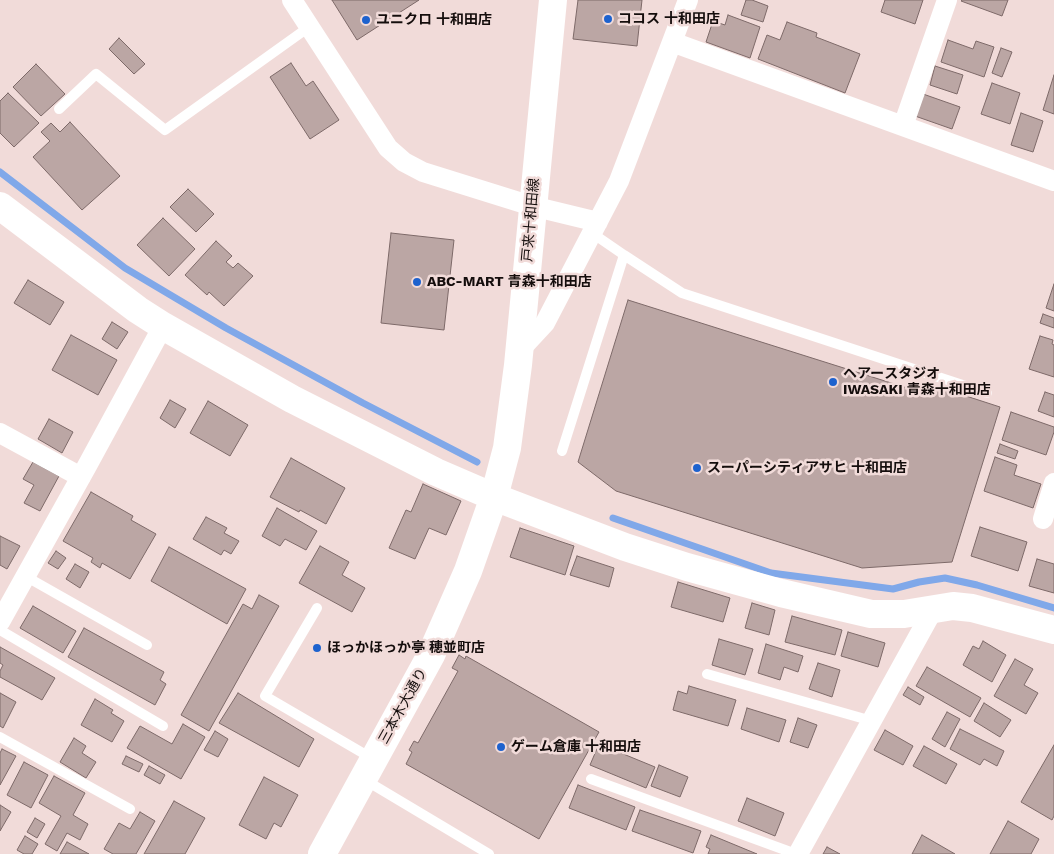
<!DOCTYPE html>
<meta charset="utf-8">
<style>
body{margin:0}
canvas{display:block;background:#f1dbd9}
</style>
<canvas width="1054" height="854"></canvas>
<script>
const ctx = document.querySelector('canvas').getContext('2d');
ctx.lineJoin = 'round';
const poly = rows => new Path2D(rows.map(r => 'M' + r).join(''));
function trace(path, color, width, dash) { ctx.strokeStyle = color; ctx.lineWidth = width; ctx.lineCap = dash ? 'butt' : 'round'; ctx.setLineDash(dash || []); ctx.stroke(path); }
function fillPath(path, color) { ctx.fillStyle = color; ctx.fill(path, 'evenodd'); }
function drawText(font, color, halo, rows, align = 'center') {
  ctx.font = font + ' "Work Sans","Noto Sans JP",sans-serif'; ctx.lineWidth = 5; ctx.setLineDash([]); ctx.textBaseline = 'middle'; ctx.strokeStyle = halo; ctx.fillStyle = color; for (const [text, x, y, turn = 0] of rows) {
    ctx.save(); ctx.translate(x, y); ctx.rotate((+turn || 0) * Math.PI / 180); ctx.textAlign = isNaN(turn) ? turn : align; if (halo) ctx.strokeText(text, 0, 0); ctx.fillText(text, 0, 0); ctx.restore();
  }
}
trace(poly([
 [0,172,125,268,226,328,363,403,477,462],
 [613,518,771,573,893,589,919,582,945,578,977,585,1054,608]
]), '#80a8e9', 7);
const building = poly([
 [332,0,419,0,357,40,332,0],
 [578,0,642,0,637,46,573,39,578,0],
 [746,0,752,0,768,6,763,22,741,15,746,0],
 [885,0,923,0,915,24,881,12,885,0],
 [962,0,1008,0,1002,16,961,1,962,0],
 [728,15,760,27,750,58,706,42,713,21,725,25,728,15],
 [787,22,817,33,816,37,860,54,845,93,758,59,767,35,780,40,787,22],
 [119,38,145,64,134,74,109,49,119,38],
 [948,40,973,49,976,41,994,47,984,77,941,62,948,40],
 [1001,48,1012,52,1002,77,992,73,1001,48],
 [291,63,306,86,313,81,339,120,310,139,270,77,291,63],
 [36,64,65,94,41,116,13,87,36,64],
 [935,66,963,75,957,94,930,85,935,66],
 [1054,75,1054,114,1043,110,1054,75],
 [992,83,1020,93,1010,124,981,114,992,83],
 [8,93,39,123,14,147,0,133,0,101,8,93],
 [923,94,960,107,952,129,915,116,923,94],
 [1021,113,1043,121,1033,152,1011,145,1021,113],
 [70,122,120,176,82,210,33,157,50,141,41,132,51,123,60,132,70,122],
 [188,189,214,214,196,232,170,207,188,189],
 [163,218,195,249,169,276,137,245,163,218],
 [391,233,454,240,444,330,381,323,391,233],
 [216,241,232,256,226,262,233,268,238,263,253,276,224,306,209,292,207,295,185,275,216,241],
 [28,280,64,302,50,325,14,303,28,280],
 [1054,284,1054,311,1046,308,1054,284],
 [628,300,923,393,926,383,1000,407,952,562,862,568,616,491,578,462,628,300],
 [1043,314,1054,318,1054,328,1040,323,1043,314],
 [112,322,128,332,117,349,102,339,112,322],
 [71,335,117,360,98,395,52,370,71,335],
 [1040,336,1053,340,1052,344,1054,345,1054,377,1029,369,1040,336],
 [1045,392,1054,395,1054,417,1038,411,1045,392],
 [170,400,186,409,175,428,160,418,170,400],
 [208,401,248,425,230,456,190,433,208,401],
 [1011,412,1054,427,1054,432,1046,455,1002,440,1011,412],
 [49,419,73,432,62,453,38,439,49,419],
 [1000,444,1018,451,1015,459,997,453,1000,444],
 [995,457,1017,465,1014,475,1041,484,1033,508,984,491,995,457],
 [291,458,345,488,326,524,300,510,299,512,270,497,291,458],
 [33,462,59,476,40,511,24,503,34,485,23,479,33,462],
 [423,484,461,501,446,535,429,528,415,559,389,548,406,510,411,512,423,484],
 [91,492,133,516,131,520,156,534,130,579,102,563,100,568,91,562,93,558,63,541,91,492],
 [277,508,317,531,306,550,285,539,280,546,262,536,277,508],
 [206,517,227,528,224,533,239,541,231,554,224,550,221,555,193,539,206,517],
 [980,527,1027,542,1018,571,971,556,980,527],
 [520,528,574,546,565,575,510,557,520,528],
 [0,536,20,546,7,569,0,565,0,536],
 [320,546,349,562,342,575,365,588,352,612,299,583,320,546],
 [169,547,246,589,227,624,151,581,169,547],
 [56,551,66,558,58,569,48,563,56,551],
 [577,556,614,568,609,587,570,575,577,556],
 [1037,559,1054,564,1054,593,1029,586,1037,559],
 [75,564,89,572,80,588,66,579,75,564],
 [678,582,730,598,723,622,671,607,678,582],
 [259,595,279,606,209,731,181,715,243,604,252,609,259,595],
 [752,603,775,610,769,635,745,628,752,603],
 [33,606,76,631,63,653,20,628,33,606],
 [792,616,842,630,835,655,785,642,792,616],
 [84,628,164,672,160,680,166,684,155,705,68,657,84,628],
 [848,632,885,643,878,667,841,656,848,632],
 [719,639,753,649,745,675,712,665,719,639],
 [983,641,1006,655,992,682,963,665,973,646,979,649,983,641],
 [766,644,803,656,798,672,784,667,780,680,758,673,766,644],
 [0,647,55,678,42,700,0,677,0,671,3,665,0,663,0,647],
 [459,655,465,659,466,656,599,732,539,839,406,764,412,752,409,750,414,741,418,743,458,671,452,668,459,655],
 [1015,659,1033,669,1024,685,1038,693,1026,714,994,696,1015,659],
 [818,663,840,670,832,697,809,689,818,663],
 [927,667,981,698,970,717,916,686,927,667],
 [689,686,736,700,728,726,673,710,678,691,687,694,689,686],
 [908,687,924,697,920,705,903,695,908,687],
 [0,693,16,702,3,728,0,726,0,693],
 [238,693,314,739,299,767,219,723,238,693],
 [95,699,113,710,111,713,124,721,112,742,81,725,95,699],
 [984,703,1011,720,1000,737,974,721,984,703],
 [747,708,786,720,779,742,741,729,747,708],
 [947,712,960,719,945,747,932,739,947,712],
 [798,718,817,725,808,748,790,742,798,718],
 [183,724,205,737,181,779,127,748,140,726,172,744,183,724],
 [960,729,1004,751,997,766,984,759,980,765,950,749,960,729],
 [885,730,913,746,903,765,874,750,885,730],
 [215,731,228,739,218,757,204,750,215,731],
 [74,738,86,746,82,753,96,762,86,778,60,762,74,738],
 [599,744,655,767,646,788,590,765,599,744],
 [1054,745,1054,816,1052,820,1021,802,1054,745],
 [924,746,957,764,946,784,913,766,924,746],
 [2,749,16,756,0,785,0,753,2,749],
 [126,756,143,764,139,772,122,764,126,756],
 [24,762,48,775,31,808,7,795,24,762],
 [659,765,688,777,680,797,651,786,659,765],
 [149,766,165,775,160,784,144,775,149,766],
 [54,776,85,793,73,815,88,824,80,840,67,833,57,851,45,844,61,816,39,803,54,776],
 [264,777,298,795,281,827,274,823,266,839,239,825,264,777],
 [578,785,635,807,626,830,569,808,578,785],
 [747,798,784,813,775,836,738,821,747,798],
 [174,801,205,818,185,854,144,854,174,801],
 [0,805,11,812,0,831,0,805],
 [640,810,701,831,693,853,632,831,640,810],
 [140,812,155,821,136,854,113,854,104,849,119,823,130,829,140,812],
 [35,818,45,824,37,838,27,832,35,818],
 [1008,821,1039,839,1031,854,990,854,1008,821],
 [711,835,757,854,708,854,710,849,706,847,711,835],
 [922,835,955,854,912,854,922,835],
 [25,836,38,844,32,854,24,854,17,850,25,836],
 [67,842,89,854,60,854,67,842],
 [827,847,840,854,823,854,827,847]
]);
fillPath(building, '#bba6a4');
trace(building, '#7e6a69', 1);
trace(poly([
 [59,109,96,74,165,130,309,27],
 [624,255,682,293,987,393],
 [562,451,624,255,592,233],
 [25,576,147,645],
 [317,608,265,696,373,759],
 [0,630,163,726],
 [707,674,872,721],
 [0,737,130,809],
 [591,779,796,854],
 [365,780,489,854]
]), '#fff', 10);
trace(poly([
 [292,0,388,148,404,162,423,172,532,206,598,222],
 [672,42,1054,181],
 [903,126,947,0],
 [519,351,545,323,619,181,688,0],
 [0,433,81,477],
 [1043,519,1054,483],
 [0,622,87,466,163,326],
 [798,854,934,608]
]), '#fff', 20);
trace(poly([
 [0,206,138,310,163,326,292,399,436,472,494,497,625,547,687,567,781,593,871,614,904,614,953,606,972,608,1054,630],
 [322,854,431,655,468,571,494,497,507,448,518,365,553,0]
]), '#fff', 28);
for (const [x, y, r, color] of [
 [608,19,5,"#1d62ce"],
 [366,20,5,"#1d62ce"],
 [417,282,5,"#1d62ce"],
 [833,382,5,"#1d62ce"],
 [697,468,5,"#1d62ce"],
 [317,648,5,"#1d62ce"],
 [501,747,5,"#1d62ce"]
]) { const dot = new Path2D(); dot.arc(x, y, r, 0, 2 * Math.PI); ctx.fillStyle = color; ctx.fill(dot); trace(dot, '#f1dbd9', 2); }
drawText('bold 14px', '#140d0c', '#f1dbd9', [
 ["ココス 十和田店",618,19],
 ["ユニクロ 十和田店",376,20],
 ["ABC-MART 青森十和田店",427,282],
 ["ヘアースタジオ",843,374],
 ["IWASAKI 青森十和田店",843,390],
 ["スーパーシティアサヒ 十和田店",707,468],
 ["ほっかほっか亭 穂並町店",327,648],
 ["ゲーム倉庫 十和田店",511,747]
], 'left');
drawText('14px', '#140d0c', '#f1dbd9', [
 ["戸来十和田線",531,220,-85],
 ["三本木大通り",403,706,-61]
]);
</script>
